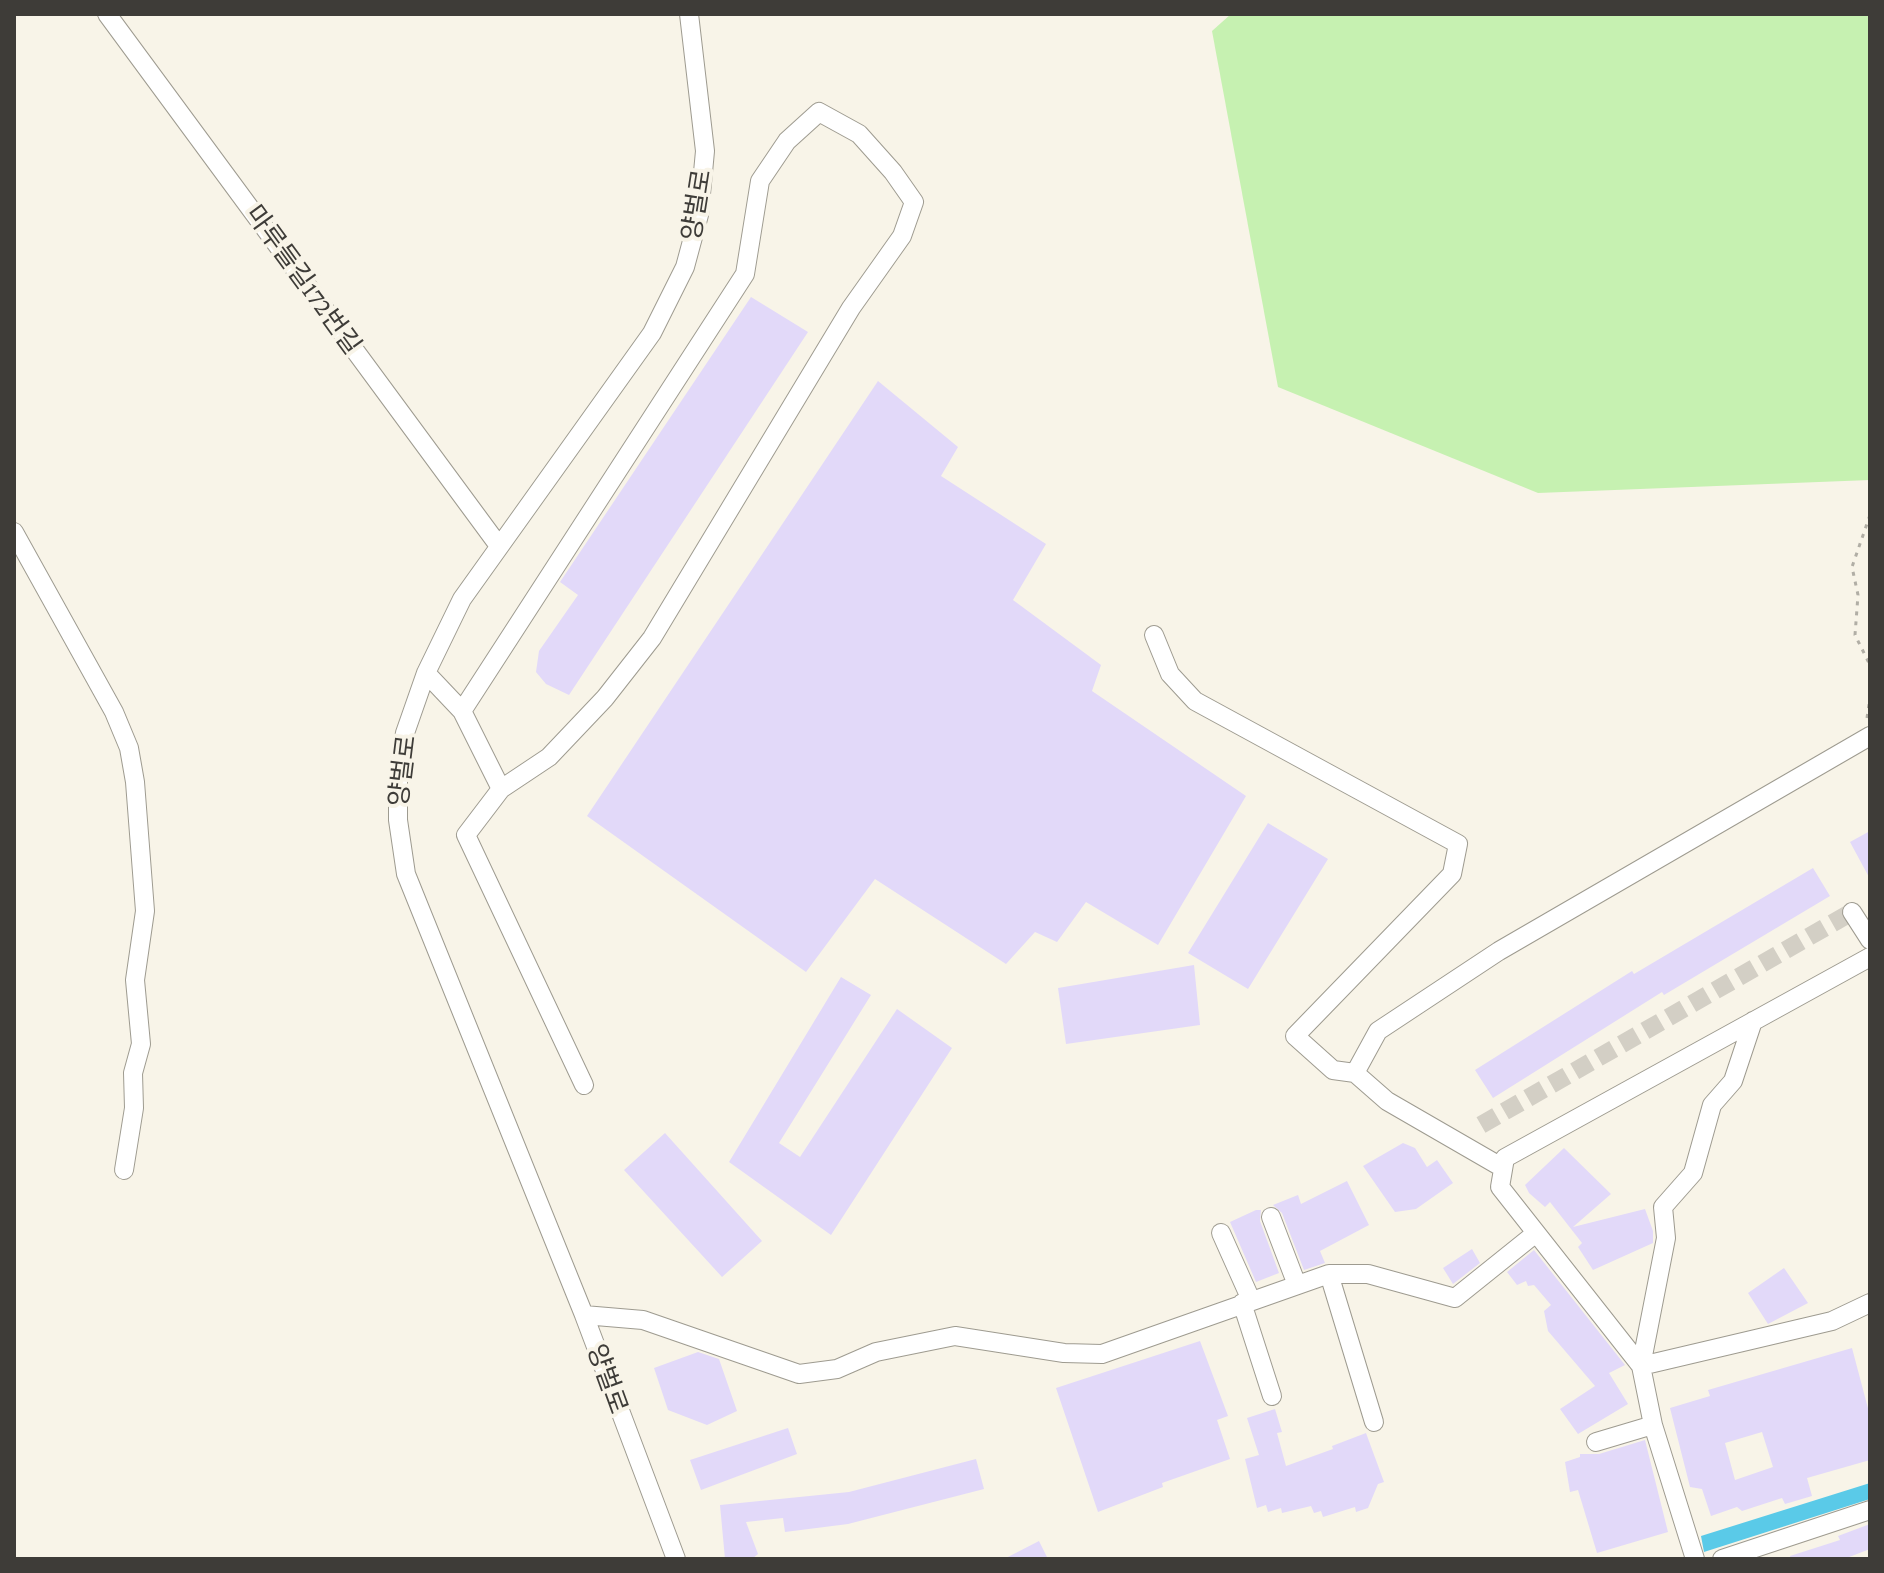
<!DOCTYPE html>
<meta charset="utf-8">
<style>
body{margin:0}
#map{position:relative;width:1884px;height:1573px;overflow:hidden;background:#f8f4e8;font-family:"Crimson Pro",serif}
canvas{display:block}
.frame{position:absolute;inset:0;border:16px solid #3e3c38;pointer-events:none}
</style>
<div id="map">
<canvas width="1884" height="1573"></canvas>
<div class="frame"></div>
</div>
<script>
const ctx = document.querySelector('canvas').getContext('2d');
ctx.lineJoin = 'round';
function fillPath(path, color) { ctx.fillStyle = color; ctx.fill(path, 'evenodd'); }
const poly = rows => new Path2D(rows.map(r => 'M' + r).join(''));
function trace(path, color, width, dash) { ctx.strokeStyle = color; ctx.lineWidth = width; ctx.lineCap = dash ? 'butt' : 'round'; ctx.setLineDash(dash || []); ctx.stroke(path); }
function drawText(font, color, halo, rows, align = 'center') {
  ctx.font = font + ' "Crimson Pro","Noto Sans KR",serif'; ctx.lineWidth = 8; ctx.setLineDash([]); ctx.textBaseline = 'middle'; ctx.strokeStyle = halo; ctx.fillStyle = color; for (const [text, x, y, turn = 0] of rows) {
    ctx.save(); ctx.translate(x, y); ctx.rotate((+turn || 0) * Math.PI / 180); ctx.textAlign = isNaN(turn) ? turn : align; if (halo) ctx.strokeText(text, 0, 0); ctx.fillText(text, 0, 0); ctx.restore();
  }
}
fillPath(poly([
 [1231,14,1870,14,1870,480,1538,493,1278,387,1212,31]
]), '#c6f1b1');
fillPath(poly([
 [1870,1483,1870,1499,1704,1552,1701,1536]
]), '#5acae8');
fillPath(poly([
 [751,297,808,332,569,695,546,684,536,672,539,651,578,595,560,582],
 [878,381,958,447,941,476,1046,544,1013,600,1101,665,1092,691,1246,796,1158,945,1086,902,1057,942,1035,932,1006,964,875,879,806,972,587,816],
 [1268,823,1328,859,1248,989,1188,953],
 [1870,831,1870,879,1850,842],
 [1813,868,1830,896,1664,995,1662,992,1493,1098,1475,1070,1632,971,1634,974],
 [1194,965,1200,1025,1066,1044,1058,988],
 [841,977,871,995,779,1143,800,1157,897,1009,952,1048,831,1235,729,1162],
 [665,1133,762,1241,722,1277,624,1170],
 [1403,1143,1415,1148,1427,1167,1437,1160,1453,1183,1416,1209,1395,1212,1363,1166],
 [1564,1148,1611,1194,1573,1227,1645,1209,1653,1231,1653,1243,1593,1270,1578,1247,1582,1243,1550,1202,1545,1207,1529,1193,1525,1185],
 [1347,1181,1369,1225,1320,1251,1325,1263,1304,1270,1282,1213,1273,1205,1298,1195,1301,1204],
 [1256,1210,1261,1210,1260,1221,1279,1273,1256,1282,1230,1222],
 [1472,1249,1480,1263,1453,1284,1443,1268],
 [1534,1250,1625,1365,1609,1373,1628,1404,1578,1434,1560,1409,1595,1386,1548,1331,1544,1311,1551,1305,1534,1285,1528,1286,1526,1281,1517,1285,1507,1272],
 [1784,1268,1808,1303,1768,1324,1748,1293],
 [1200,1341,1228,1416,1217,1420,1230,1459,1162,1483,1163,1487,1098,1512,1056,1388],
 [1852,1348,1870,1416,1870,1460,1807,1478,1812,1496,1785,1504,1782,1498,1742,1511,1737,1507,1711,1516,1702,1489,1690,1487,1670,1408,1710,1396,1708,1390],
 [1762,1432,1773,1467,1735,1480,1725,1443],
 [698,1352,719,1359,737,1411,707,1425,668,1410,654,1368],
 [1275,1409,1282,1432,1277,1433,1286,1466,1333,1449,1332,1446,1366,1433,1384,1482,1378,1484,1368,1508,1356,1512,1355,1507,1323,1517,1321,1511,1314,1513,1311,1506,1282,1513,1281,1508,1268,1512,1266,1505,1257,1508,1245,1459,1259,1455,1247,1418],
 [788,1428,797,1454,701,1490,690,1460],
 [1645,1440,1668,1532,1597,1553,1578,1490,1570,1492,1565,1462,1580,1457,1580,1454,1599,1454],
 [976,1459,984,1489,848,1524,785,1532,783,1518,746,1522,758,1554,752,1559,725,1559,720,1505,849,1492],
 [1870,1524,1870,1549,1844,1559,1791,1559,1790,1556,1840,1540,1838,1536],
 [1039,1541,1048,1559,1004,1559]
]), '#e2d9f9');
trace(poly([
 [1481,1125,1852,912]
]), '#d3cfc5', 18, [18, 9]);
const minor = poly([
 [107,14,499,546],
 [14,532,114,712,129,748,135,782,145,911,135,980,141,1044,133,1073,134,1108,124,1170],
 [1154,635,1170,674,1195,701,1458,844,1452,874,1295,1036,1333,1070,1355,1073],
 [426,673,462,711,745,274,760,181,787,141,819,112,859,134,893,172,914,202,902,236,851,308,652,638,605,698,549,757,501,789,462,711],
 [501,789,466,835,584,1085],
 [1852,912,1870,940],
 [1753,1021,1733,1081,1712,1105,1693,1173,1663,1207,1666,1238,1641,1366,1832,1321,1870,1303],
 [1503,1168,1387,1101,1355,1073,1378,1031,1499,951,1870,736],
 [1271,1217,1297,1285],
 [1221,1233,1251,1300],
 [1329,1274,1374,1422],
 [1242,1303,1272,1396],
 [584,1315,643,1320,799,1374,837,1369,876,1352,955,1336,1064,1353,1102,1354,1329,1274,1368,1274,1455,1298,1536,1233],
 [1596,1442,1653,1425],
 [676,1559,584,1315,406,874,398,820,398,773,405,733,426,673,462,599,652,333,685,267,699,215,705,151,689,14],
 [1695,1559,1653,1425,1641,1366,1500,1187,1505,1158,1870,957],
 [1722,1559,1870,1510]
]);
trace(minor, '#9e9b90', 20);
trace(poly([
 [1870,515,1852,567,1858,595,1855,635,1870,665],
 [1867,718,1870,698]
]), '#b1aea5', 3, [4, 6]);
trace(minor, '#fff', 18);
drawText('26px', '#3e3c38', '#f8f4e8', [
 ["양벌로",697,205,-81],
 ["마루들길172번길",303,280,54],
 ["양벌로",403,771,-83],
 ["양벌로",607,1379,70]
]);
</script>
